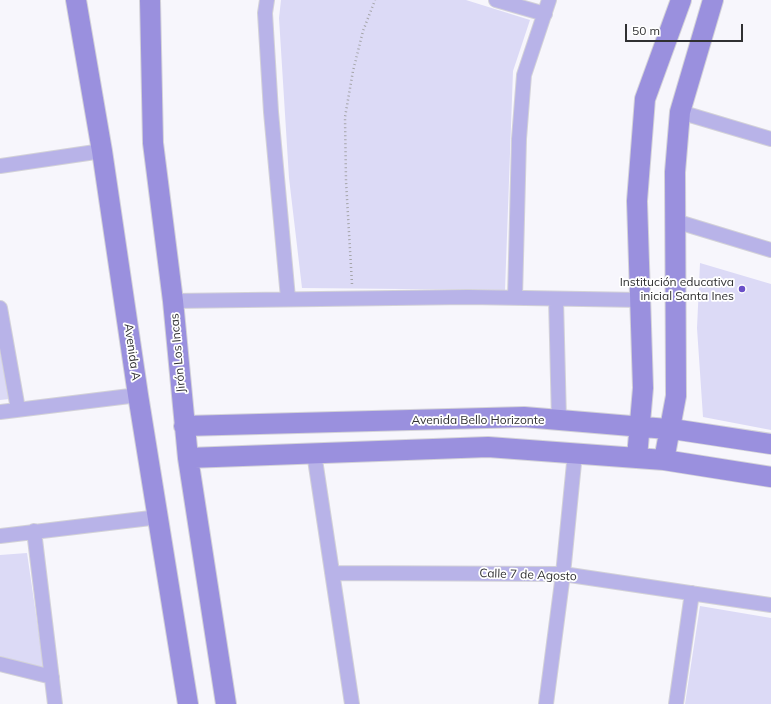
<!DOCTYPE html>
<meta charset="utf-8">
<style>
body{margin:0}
#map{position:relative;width:771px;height:704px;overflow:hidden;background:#f7f6fc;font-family:Mulish,sans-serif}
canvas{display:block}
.scale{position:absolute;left:625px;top:24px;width:118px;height:18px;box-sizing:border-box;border:2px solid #303032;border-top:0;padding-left:5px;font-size:12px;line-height:14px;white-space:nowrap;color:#303032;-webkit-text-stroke:3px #fff;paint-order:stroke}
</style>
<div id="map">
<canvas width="771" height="704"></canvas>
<div class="scale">50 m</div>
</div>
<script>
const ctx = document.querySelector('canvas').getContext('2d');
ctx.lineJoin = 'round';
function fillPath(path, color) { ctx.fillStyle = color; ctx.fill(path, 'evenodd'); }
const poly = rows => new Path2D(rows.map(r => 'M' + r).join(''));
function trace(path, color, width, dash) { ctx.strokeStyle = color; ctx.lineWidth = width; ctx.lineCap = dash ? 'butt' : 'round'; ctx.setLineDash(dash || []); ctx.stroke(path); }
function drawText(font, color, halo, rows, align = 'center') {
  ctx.font = font + ' Mulish,sans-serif'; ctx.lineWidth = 3.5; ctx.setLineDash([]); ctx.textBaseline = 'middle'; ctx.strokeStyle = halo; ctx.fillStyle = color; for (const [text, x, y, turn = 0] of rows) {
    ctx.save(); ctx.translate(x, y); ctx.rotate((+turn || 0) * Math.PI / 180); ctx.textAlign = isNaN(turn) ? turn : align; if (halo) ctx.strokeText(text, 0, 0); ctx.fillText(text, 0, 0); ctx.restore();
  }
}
fillPath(poly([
 [281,0,466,0,530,20,513,71,505,290,302,288,289,178,279,18],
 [700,263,771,284,771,430,703,417,697,328],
 [0,351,9,399,0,400],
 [27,553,44,669,0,656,0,555],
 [700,606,771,618,771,704,685,704]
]), '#dcdaf6');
const street = poly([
 [267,0,265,13,271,112,288,298],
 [496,0,545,14],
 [680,112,771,139],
 [0,166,102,151],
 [675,221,771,250],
 [515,298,519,139,524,75,549,0],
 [556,299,559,420],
 [173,301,468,297,640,300],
 [0,308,18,409],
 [0,412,138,395],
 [314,453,352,704],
 [34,531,55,704],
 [0,536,159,517],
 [332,573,563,574,771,605],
 [0,664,52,677],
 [546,704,563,574,575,453],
 [676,704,692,593]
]);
const secondary = poly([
 [76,0,102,151,138,395,188,704],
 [150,0,153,143,173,301,188,458,226,704],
 [184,426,524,417,679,430,771,444],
 [637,457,643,388,637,201,645,99,681,0],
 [188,458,488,447,664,460,771,477],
 [664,460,676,396,675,172,680,112,713,0]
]);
trace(street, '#d3d2d8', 16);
trace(secondary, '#d3d2d8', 22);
trace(poly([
 [352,284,346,181,345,117,353,71,363,31,375,0]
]), '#a5a5a9', 2.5, [1, 3]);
trace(street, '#b8b3e8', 14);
trace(secondary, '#9a90de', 20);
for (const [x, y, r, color] of [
 [742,289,4,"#6a4fc8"]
]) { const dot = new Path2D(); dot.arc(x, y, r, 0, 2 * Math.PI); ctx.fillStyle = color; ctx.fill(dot); trace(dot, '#fff', 1.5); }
drawText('12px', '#303032', '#fff', [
 ["Institución educativa",734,282],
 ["inicial Santa Ines",734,296]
], 'right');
drawText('12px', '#303032', '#fff', [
 ["Avenida A",132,352,82],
 ["Jirón Los Incas",178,353,-95],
 ["Avenida Bello Horizonte",478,420],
 ["Calle 7 de Agosto",528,575,2]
]);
</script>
